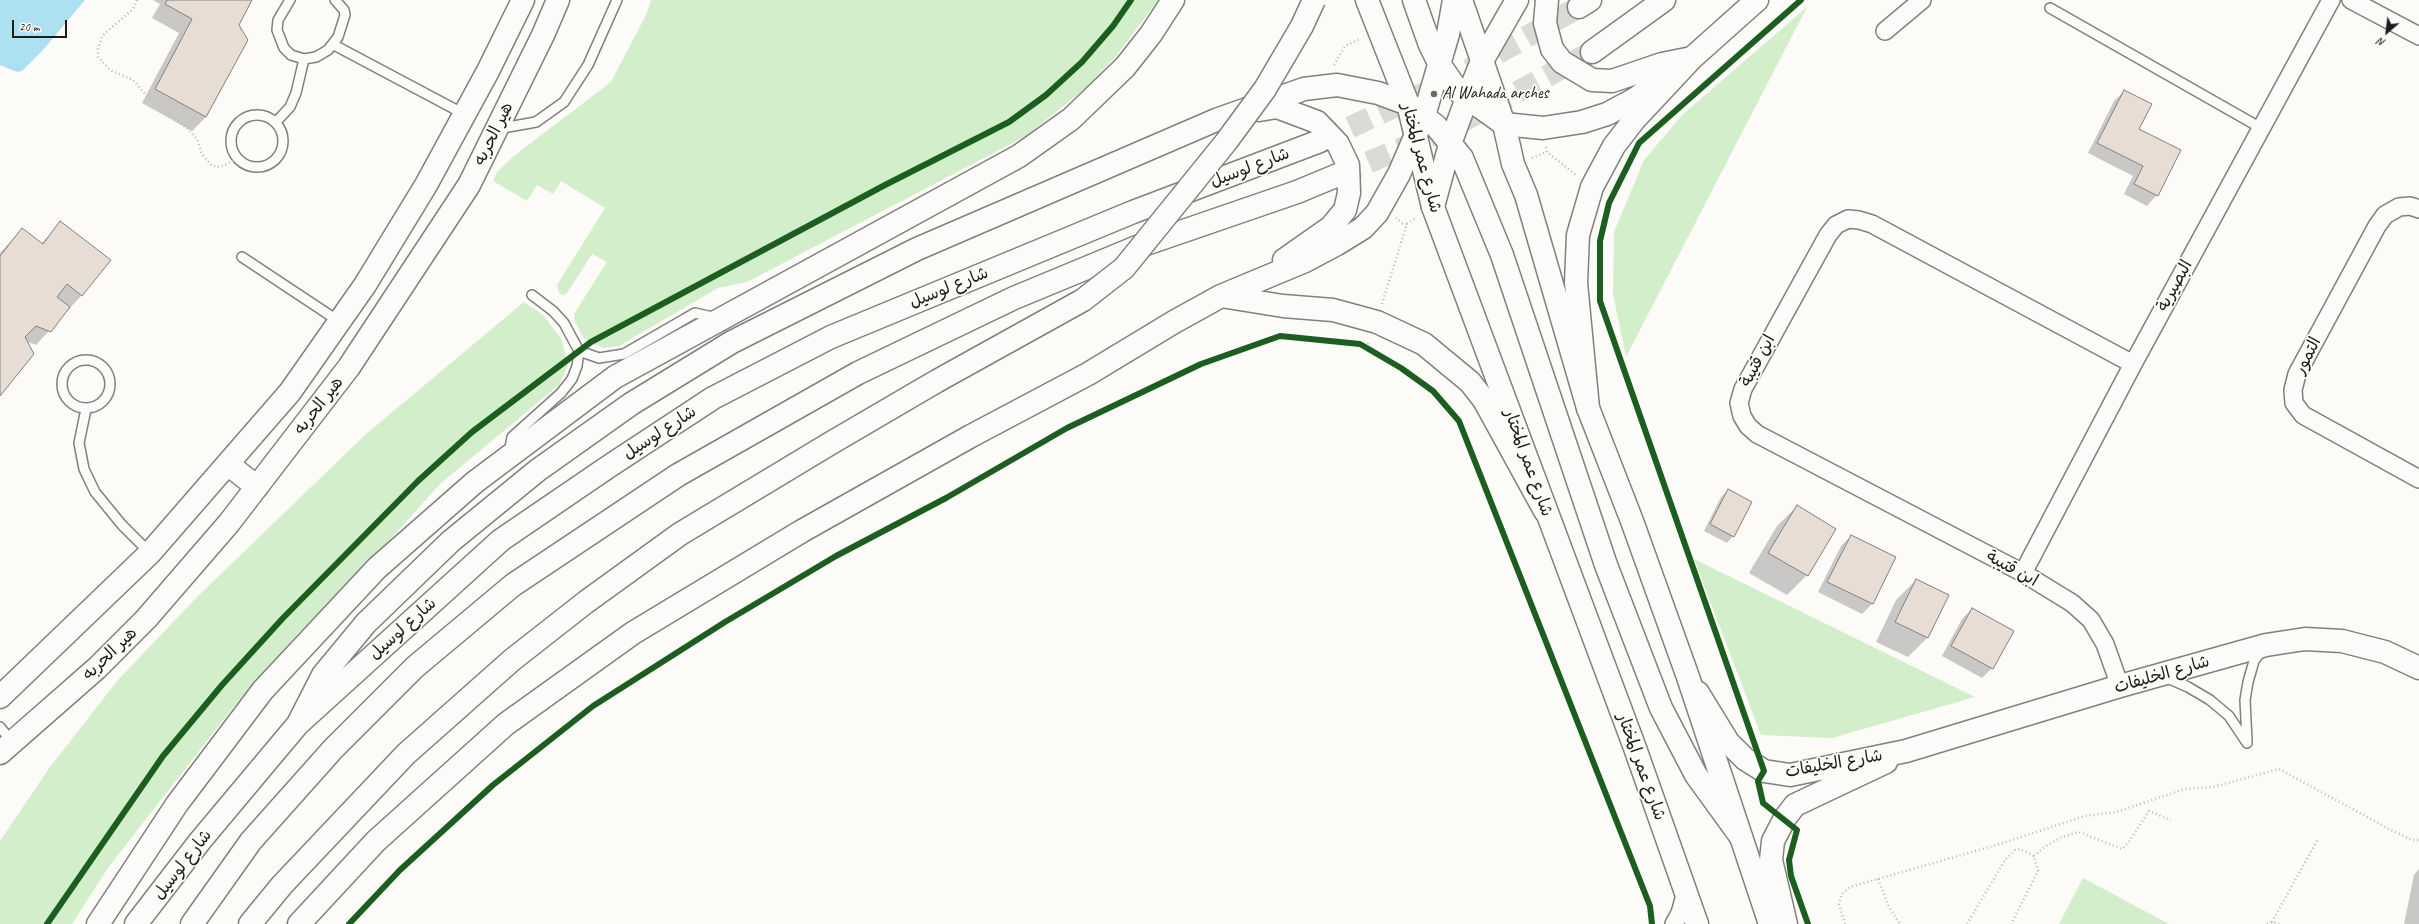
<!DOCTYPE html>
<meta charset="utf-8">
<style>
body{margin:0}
#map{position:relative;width:2419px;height:924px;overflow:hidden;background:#fcfbf8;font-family:Caveat,sans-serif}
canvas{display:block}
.north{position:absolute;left:2367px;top:12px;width:40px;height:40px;-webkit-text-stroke:3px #fdfcf7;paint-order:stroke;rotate:208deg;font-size:11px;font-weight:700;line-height:16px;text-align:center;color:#1c1c1c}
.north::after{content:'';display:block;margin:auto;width:14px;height:18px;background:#1c1c1c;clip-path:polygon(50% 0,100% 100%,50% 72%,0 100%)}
.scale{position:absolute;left:12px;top:20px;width:55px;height:18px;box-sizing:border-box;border:2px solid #1c1c1c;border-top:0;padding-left:5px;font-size:12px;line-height:14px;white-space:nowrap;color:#1c1c1c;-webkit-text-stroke:3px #fdfcf7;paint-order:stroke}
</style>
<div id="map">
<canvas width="2419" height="924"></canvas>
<div class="north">N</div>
<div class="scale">20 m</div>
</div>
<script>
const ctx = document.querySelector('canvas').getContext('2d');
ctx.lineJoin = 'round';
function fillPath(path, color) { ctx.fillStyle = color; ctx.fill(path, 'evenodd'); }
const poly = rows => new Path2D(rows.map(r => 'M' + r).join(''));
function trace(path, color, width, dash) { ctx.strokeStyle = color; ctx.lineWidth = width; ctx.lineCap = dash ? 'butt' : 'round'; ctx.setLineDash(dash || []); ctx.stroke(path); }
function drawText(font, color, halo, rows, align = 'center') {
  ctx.font = font + ' Caveat,"Playpen Sans Arabic",sans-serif'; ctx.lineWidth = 3.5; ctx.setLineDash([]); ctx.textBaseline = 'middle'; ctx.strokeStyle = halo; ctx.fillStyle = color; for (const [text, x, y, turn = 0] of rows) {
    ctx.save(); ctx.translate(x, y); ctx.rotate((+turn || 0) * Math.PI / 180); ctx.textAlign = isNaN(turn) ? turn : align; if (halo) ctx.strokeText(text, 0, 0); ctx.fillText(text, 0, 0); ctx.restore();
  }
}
fillPath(poly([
 [651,0,1158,0,1117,55,1087,87,1026,136,747,282,718,288,619,346,603,348,584,339,575,322,574,314,607,262,592,254,567,293,563,295,559,293,557,285,605,208,561,181,553,194,537,185,527,201,493,181,497,172,515,155,611,82,646,15],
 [1807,7,1626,357,1613,294,1614,232,1644,160,1683,114],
 [524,302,542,314,561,338,568,365,559,385,440,484,368,564,297,635,232,709,153,810,108,868,72,924,0,924,0,841,50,767,118,680,197,597,366,434],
 [1694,559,1975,697,1832,738,1761,735],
 [2083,878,2169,924,2059,924]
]), '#d3eeca');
fillPath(poly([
 [0,0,85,0,43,50,22,71,17,72,0,65]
]), '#ade0f0');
fillPath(poly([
 [153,0,251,0,238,25,247,40,206,117,192,131,142,103,179,33,152,18,160,4],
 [2124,91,2138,129,2157,195,2147,206,2124,194,2133,176,2088,153,2114,101],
 [61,222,109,260,81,296,36,345,26,341,0,394,0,253,22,229,41,244],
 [1728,490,1733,536,1727,543,1704,531,1721,497],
 [1797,506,1835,529,1807,575,1787,595,1749,573,1777,526],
 [1851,536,1895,558,1872,604,1862,614,1818,592,1841,546],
 [1916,580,1928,637,1908,657,1876,642,1896,600],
 [1972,609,1992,668,1982,678,1942,656,1962,619],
 [2419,869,2419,924,2404,924,2414,875]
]), '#0003');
const building = poly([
 [167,0,252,0,239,25,248,40,206,117,155,89,192,19,165,4,167,0],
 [2124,90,2152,104,2139,129,2181,150,2158,196,2134,184,2143,166,2097,143,2124,90],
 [60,221,111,260,82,296,67,284,57,297,70,307,51,332,36,326,25,337,34,354,0,396,0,256,22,228,43,244,60,221],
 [1728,489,1752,502,1734,537,1710,524,1728,489],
 [1797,505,1836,529,1808,576,1768,553,1797,505],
 [1851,535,1896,557,1873,604,1827,582,1851,535],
 [1916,579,1949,595,1928,638,1895,622,1916,579],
 [1972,608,2014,631,1993,669,1951,646,1972,608]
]);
fillPath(building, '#e7ddd5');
trace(building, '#81807f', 1);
trace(poly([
 [1320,141,1442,85,1579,7],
 [1338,175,1448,129,1592,52]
]), '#dadad7', 22, [22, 11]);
const service = poly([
 [290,0,278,20,277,30,284,48,291,55,304,59,316,57,328,50,338,37,345,15,344,10,335,0],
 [2050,8,2261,128],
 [334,45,464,114],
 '231 141a26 26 0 1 1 52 0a26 26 0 1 1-52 0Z',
 [276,122,290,107,296,93,304,59],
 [497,129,536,122,564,102,588,65,617,0],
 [242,257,340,322],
 [532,295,553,311,564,323,579,351,599,358,624,354,695,313,717,318],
 '62 384a24 24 0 1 1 48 0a24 24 0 1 1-48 0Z',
 [86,409,79,443,84,469,95,492,122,525,150,553],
 [509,453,512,437,561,393,572,379,577,366,579,351],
 [2165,677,2188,687,2210,700,2229,716,2247,743],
 [0,727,12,742],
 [2247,741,2245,700,2248,682,2254,661,2262,650]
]);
const minor = poly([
 [2351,0,2419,36],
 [1885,31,1922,0],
 [2419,209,2410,206,2399,207,2385,215,2377,226,2297,374,2293,390,2294,403,2303,415,2419,479],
 [2023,573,2133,364,2331,0],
 [2120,686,2105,644,2091,620,2072,603,2023,573,1757,434,1748,426,1742,416,1739,403,1743,389,1828,235,1836,225,1848,219,1859,220,1872,224,2133,364],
 [1674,924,1680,913,1686,892]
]);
const tertiary = poly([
 [1698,693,1728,742,1745,759,1764,771,1790,775,1906,751,2120,686,2266,645,2305,639,2342,641,2385,652,2419,668],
 [1786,924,1771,860,1773,841,1785,818,1795,805,1886,762]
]);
const secondary = poly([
 [1367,0,1408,104,1433,207,1635,748,1697,924],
 [1461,0,1504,124,1513,164,1526,195,1588,408,1632,521,1688,677,1770,924],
 [229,465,257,487],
 [0,697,150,553,290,392,365,285,426,185,488,71,523,0],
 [0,753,97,668,146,619,229,523,349,367,469,185,543,35,558,0]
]);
const trunk = poly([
 [1414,0,1430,45,1440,65,1458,91,1504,124,1543,128,1582,122,1607,114,1635,99,1654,85],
 [1547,0,1545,23,1552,49,1562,62,1592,80,1612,81,1662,64,1692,58],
 [1579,7,1590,0],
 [1592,52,1664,0],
 [1259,110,1277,107,1317,122,1338,144,1348,165,1349,193,1345,210,1331,227,1284,260],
 [1433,207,1450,144,1467,98,1482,61,1517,0],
 [1221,296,1283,306,1333,310,1377,322,1424,344,1470,382,1484,400,1545,511],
 [1588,408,1576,283,1578,235,1592,187,1614,146,1634,120,1692,58,1757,0],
 [298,724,323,675,366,623,451,541,538,470,631,404,732,342,917,249,1216,120,1304,89,1337,85,1378,93,1408,104,1436,126,1462,158,1502,255,1606,565,1661,708,1696,775,1741,837],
 [98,924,177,804,263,690,377,568,475,482,615,377,1019,156,1071,119,1125,67,1151,34,1173,0],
 [136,924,200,841,298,724,501,540,608,467,713,398,831,337,1133,212,1320,141],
 [192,924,251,841,333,749,415,667,513,585,678,475,858,373,1014,298,1137,247,1297,192,1338,175],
 [250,924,282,885,406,754,512,660,586,602,680,534,831,443,937,381],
 [299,924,376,841,506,724,633,633,802,531,971,436,1088,374,1174,322,1221,296,1305,261,1337,244,1363,228,1377,213,1399,174,1424,116,1448,34,1454,0]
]);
trace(service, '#81807f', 12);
trace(minor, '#81807f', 20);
trace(tertiary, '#81807f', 25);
trace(secondary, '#81807f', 25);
trace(trunk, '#81807f', 25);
trace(poly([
 [137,0,133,9,102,36,98,49,98,57,110,70,133,80,147,96,189,130,197,139,202,154,212,166,220,167,237,159],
 [1334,65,1345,46,1360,39],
 [1546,147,1547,152,1577,176],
 [1532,158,1547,152],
 [1407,224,1416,218],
 [1382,304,1407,224,1402,223,1396,218],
 [1367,348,1369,341],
 [2034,856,2046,846,2062,837,2079,832,2122,849,2128,843,2149,811,2171,820],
 [1878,879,1889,907,1900,924],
 [2272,922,2318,839],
 [1845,924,1839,904,1842,894,1850,887,2003,843,2085,816,2116,812,2185,789,2213,787,2279,769,2391,830,2412,840,2419,840],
 [1967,924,2005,860,2015,850,2020,849,2034,856,2038,871,2011,924],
 [2267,924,2272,922,2280,924]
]), '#bbbab8', 2.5, [1, 3]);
trace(service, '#fbfbf9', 9);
trace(minor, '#fbfbf9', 17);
trace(tertiary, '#fbfbf9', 22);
trace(secondary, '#fbfbf9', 22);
trace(trunk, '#fbfbf9', 22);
const trunkBridge = poly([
 [937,381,1083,300,1124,268,1226,142,1265,89,1302,26,1314,0]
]);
trace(trunkBridge, '#81807f', 25, []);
trace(trunkBridge, '#fbfbf9', 22);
trace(poly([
 [1801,0,1639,143,1609,203,1600,241,1600,301,1764,771,1758,781,1763,803,1797,830,1789,860,1791,876,1808,924],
 [47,924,163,756,222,685,283,618,418,481,472,432,591,342,885,185,1009,122,1046,95,1082,62,1113,26,1131,0],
 [349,924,400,870,493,785,593,706,725,622,836,556,946,498,1067,428,1201,364,1280,336,1360,344,1401,368,1433,391,1459,421,1650,906,1652,924]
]), '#1b5e20', 6);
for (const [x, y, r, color] of [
 [1434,94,4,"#6a6a69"]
]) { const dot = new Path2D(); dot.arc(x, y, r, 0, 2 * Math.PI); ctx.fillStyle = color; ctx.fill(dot); trace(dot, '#fdfcf7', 1.5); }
drawText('17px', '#1c1c1c', '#fdfcf7', [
 ["Al Wahada arches",1442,94]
], 'left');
drawText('17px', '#1c1c1c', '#fdfcf7', [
 ["هير الحربه",494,134,-64],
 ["شارع عمر المختار",1421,158,75],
 ["شارع لوسيل",1250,168,-21],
 ["البصيرية",2175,286,-61],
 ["شارع لوسيل",949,288,-22],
 ["التمور",2308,356,-63],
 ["ابن قتيبة",1758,361,-62],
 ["هير الحربه",319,406,-52],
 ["شارع لوسيل",660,433,-33],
 ["شارع عمر المختار",1528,463,70],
 ["ابن قتيبة",2012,569,29],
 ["شارع لوسيل",403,629,-42],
 ["هير الحربه",110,654,-44],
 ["شارع الخليفات",2162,675,-16],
 ["شارع الخليفات",1834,764,-10],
 ["شارع عمر المختار",1641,767,70],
 ["شارع لوسيل",183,865,-52]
]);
</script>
